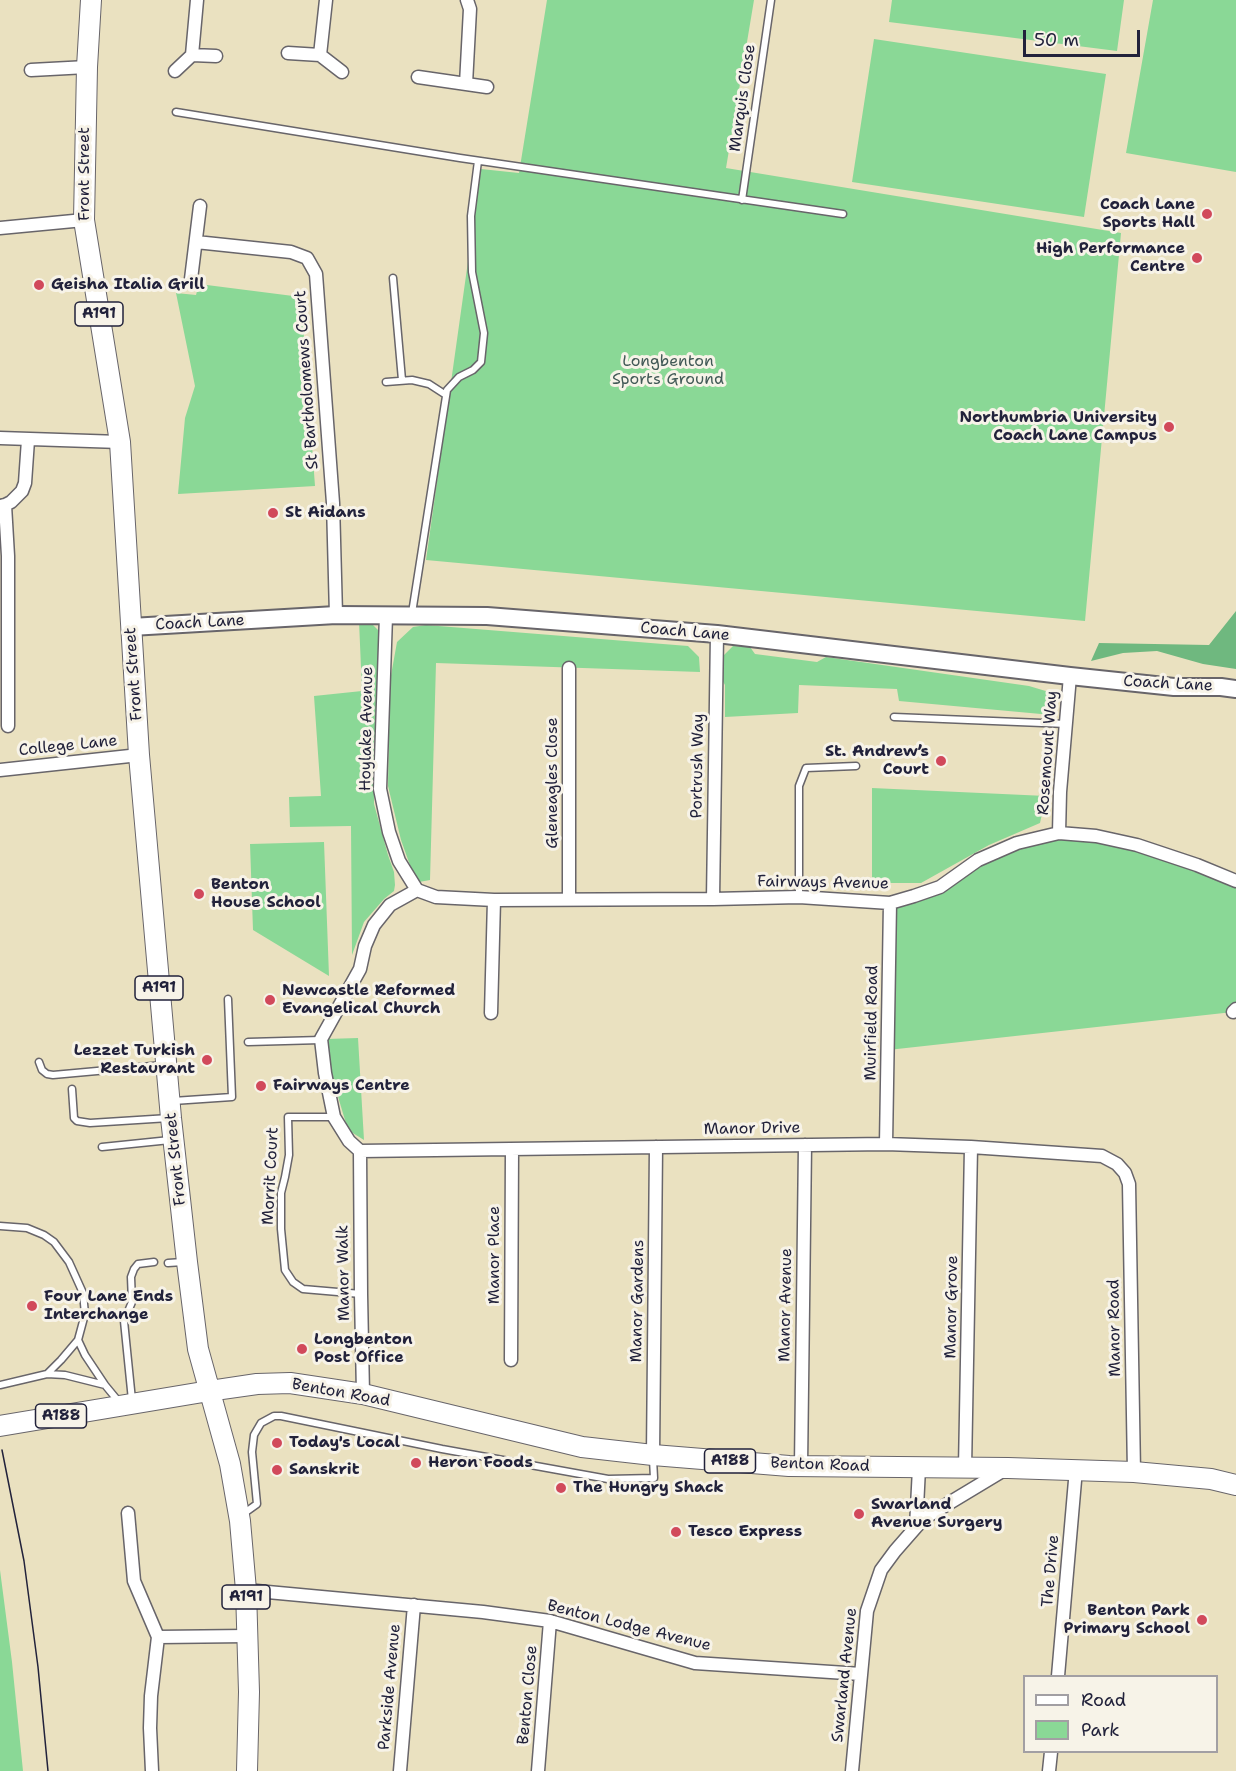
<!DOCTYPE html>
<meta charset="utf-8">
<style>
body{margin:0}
#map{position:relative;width:1236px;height:1771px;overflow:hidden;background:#eae1c0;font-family:"Shantell Sans",sans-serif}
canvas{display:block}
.legend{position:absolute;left:1023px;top:1675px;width:195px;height:78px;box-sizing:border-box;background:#f7f3e8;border:2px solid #a29fa3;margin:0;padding:8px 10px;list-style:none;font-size:18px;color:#22223b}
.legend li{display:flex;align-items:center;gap:12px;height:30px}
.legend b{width:30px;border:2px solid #a29fa3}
.scale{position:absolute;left:1023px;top:30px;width:117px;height:27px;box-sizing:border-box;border:3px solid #22223b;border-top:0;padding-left:8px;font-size:18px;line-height:21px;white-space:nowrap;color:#22223b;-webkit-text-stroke:4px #f7f3e8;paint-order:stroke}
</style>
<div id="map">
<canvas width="1236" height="1771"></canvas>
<ul class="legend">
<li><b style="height:8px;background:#fff"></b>Road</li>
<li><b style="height:16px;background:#8ad896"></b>Park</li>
</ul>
<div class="scale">50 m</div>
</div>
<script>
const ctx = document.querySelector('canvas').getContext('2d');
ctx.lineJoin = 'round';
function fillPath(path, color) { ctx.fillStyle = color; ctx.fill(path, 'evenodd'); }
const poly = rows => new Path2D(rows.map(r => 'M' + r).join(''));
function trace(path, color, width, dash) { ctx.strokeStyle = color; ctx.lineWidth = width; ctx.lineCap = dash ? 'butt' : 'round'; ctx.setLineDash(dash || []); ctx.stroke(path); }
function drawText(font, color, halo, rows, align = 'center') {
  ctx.font = font + ' "Shantell Sans",sans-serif'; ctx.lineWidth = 6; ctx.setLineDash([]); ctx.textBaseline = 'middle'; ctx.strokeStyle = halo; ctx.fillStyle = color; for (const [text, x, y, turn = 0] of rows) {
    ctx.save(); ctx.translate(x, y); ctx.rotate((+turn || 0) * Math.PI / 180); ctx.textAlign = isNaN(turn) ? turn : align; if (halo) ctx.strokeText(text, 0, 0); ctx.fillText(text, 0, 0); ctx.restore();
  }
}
fillPath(poly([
 [547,0,754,0,726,168,1121,233,1085,621,426,560,481,169,519,173],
 [892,0,1124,0,1117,51,889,22],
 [1153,0,1236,0,1236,172,1126,153],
 [874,39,1106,74,1084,217,852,182],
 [199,284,301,297,315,486,178,494,185,418,195,386,176,293,196,295],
 [359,621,373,625,381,633,382,649,374,747,374,804,388,855,394,872,395,885,394,891,384,899,364,922,352,955,351,826,290,827,289,797,321,796,314,696,362,691],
 [426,625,688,646,699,657,700,672,436,663,430,880,419,882,412,871,401,840,388,786,390,681,397,642,413,627],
 [733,646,750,647,755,654,817,662,826,657,1029,686,1049,692,1055,699,1052,715,899,701,897,689,799,685,798,713,725,717,725,685,720,676,721,658],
 [872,788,1046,796,1040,823,989,845,921,883,872,883],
 [1059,833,1096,836,1236,881,1236,1009,1233,1012,888,1050,890,903,914,896,978,860],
 [324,842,329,976,253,930,250,844],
 [358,1038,364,1140,348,1130,333,1080,326,1039],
 [0,1570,12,1662,23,1771,0,1771]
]), '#8ad896');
fillPath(poly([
 [1236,611,1236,669,1203,664,1157,651,1123,653,1091,661,1099,643,1209,645]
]), '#6fb87f');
const service = poly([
 [176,112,460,158,843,214],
 [742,200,771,0],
 [393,278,402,380],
 [386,382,412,380,429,384,446,395],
 [412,613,447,390,459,377,473,370,481,362,484,333,472,272,471,216,478,161],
 [894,717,1067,724],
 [799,897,799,786,806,768,856,766],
 [248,1042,321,1040],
 [39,1062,42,1070,47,1074,53,1075,163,1065],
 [72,1089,74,1118,77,1121,90,1123,169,1118],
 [173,1101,232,1097,228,999],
 [334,1117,288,1117,289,1155,285,1177,281,1193,281,1229,285,1270,293,1282,303,1289,361,1294],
 [102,1147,170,1140],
 [0,1226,27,1228,44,1235,54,1242,69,1262,83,1293,85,1314,78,1340,61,1360,47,1374],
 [168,1263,183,1262],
 [78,1340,85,1355,105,1385,119,1402],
 [0,1385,47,1374,65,1375,105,1385],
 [132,1400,124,1321,132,1302,131,1277,134,1269,138,1264,154,1262],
 [243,1514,257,1504,252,1452,254,1435,261,1423,274,1416,281,1416,442,1449,608,1479,654,1478,653,1459]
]);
const minor = poly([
 [288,53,320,55,342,72],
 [192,55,197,0],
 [320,55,326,0],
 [31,70,87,67],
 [175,71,192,55,216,56],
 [418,77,487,87],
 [466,84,470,9,467,0],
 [0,228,84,220],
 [196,242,291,252,307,258,316,274,333,503,336,615],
 [191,279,200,206],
 [0,438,120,442],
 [5,505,8,556,8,726],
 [0,506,5,505,11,502,22,491,25,483,28,440],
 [569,668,569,899],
 [0,770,139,755],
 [1059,833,1060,792,1070,676],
 [417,890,436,897,494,900,713,899,799,897,890,903,914,896,940,887,978,860,1017,843,1059,833,1096,836,1137,845,1197,865,1236,881],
 [713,899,717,634],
 [1233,1012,1236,1009],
 [491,1013,494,900],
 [886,1144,890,903],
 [360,1151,886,1144,971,1147,1102,1156,1117,1164,1125,1173,1129,1184,1134,1472],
 [360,1151,349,1141,334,1117,325,1073,321,1039,360,969,365,946,374,925,390,905,417,890,399,861,389,832,380,789,386,616],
 [360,1151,361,1294,363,1394],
 [511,1360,512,1149],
 [653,1455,656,1147],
 [801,1466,805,1145],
 [965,1468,971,1147],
 [128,1513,134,1581,158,1637,151,1696,150,1728,152,1771],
 [916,1527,919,1468],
 [246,1590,483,1612,550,1621,695,1663,861,1674],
 [158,1637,247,1636],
 [1058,1676,1076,1469],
 [400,1771,414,1605],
 [538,1771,550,1621],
 [852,1771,867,1611,881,1570,895,1551,916,1527,926,1517,1004,1470],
 [1049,1771,1051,1752]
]);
const tertiary = poly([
 [131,627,336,615,487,616,717,634,1070,676,1174,687,1221,687,1236,689]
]);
const primary = poly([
 [91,0,87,67,84,220,120,442,139,755,171,1118,187,1262,198,1349,230,1464,240,1521,246,1590,249,1692,247,1771],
 [0,1426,209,1391,257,1384,290,1383,363,1394,582,1447,653,1455,789,1466,1008,1468,1134,1472,1211,1479,1236,1485]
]);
trace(service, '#68656a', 9);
trace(minor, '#68656a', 15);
trace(tertiary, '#68656a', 20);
trace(primary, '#68656a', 22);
trace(service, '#fff', 6);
trace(minor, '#fff', 12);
trace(tertiary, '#fff', 16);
trace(primary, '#fff', 20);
trace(poly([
 [2,1450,24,1561,38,1667,48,1771]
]), '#22223b', 1.5);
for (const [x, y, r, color] of [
 [1207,214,6,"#d1495b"],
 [1197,258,6,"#d1495b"],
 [39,285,6,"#d1495b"],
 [1169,427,6,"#d1495b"],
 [273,513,6,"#d1495b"],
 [941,761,6,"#d1495b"],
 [199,894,6,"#d1495b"],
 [270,1000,6,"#d1495b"],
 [207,1060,6,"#d1495b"],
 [261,1086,6,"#d1495b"],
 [32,1306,6,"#d1495b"],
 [302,1349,6,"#d1495b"],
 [277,1443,6,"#d1495b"],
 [416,1463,6,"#d1495b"],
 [277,1470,6,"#d1495b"],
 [561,1488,6,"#d1495b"],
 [859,1514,6,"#d1495b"],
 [676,1532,6,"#d1495b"],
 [1202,1620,6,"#d1495b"]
]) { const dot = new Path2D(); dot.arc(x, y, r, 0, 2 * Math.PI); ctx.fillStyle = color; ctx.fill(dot); trace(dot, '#f7f3e8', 2); }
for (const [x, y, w] of [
 [99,314,48],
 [159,988,48],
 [61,1416,51],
 [730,1461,51],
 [246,1597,48]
]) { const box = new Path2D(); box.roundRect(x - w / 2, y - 12, w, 24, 4.5); ctx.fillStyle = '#f7f3e8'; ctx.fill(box); trace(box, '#22223b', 1.5); }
drawText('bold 15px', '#22223b', null, [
 ["A191",99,314],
 ["A191",159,988],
 ["A188",61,1416],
 ["A188",730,1461],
 ["A191",246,1597]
]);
drawText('16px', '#22223b', '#f7f3e8', [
 ["Marquis Close",743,98,-82],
 ["Front Street",85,174,-90],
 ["St Bartholomews Court",307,380,-94],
 ["Coach Lane",200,623,-3],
 ["Coach Lane",685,632,5],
 ["Front Street",134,674,-94],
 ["Coach Lane",1168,684,3],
 ["Hoylake Avenue",367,729,-89],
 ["College Lane",68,746,-6],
 ["Rosemount Way",1048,753,-86],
 ["Portrush Way",698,766,-89],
 ["Gleneagles Close",553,783,-90],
 ["Fairways Avenue",823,883,1],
 ["Muirfield Road",872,1023,-89],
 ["Manor Drive",752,1129,-1],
 ["Front Street",176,1159,-96],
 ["Morrit Court",271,1176,-87],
 ["Manor Place",495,1255,-90],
 ["Manor Walk",344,1273,-91],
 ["Manor Gardens",638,1301,-89],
 ["Manor Avenue",786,1305,-89],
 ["Manor Grove",952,1307,-89],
 ["Manor Road",1115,1328,-91],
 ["Benton Road",341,1393,10],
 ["Benton Road",820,1465,2],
 ["The Drive",1051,1571,-85],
 ["Benton Lodge Avenue",629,1626,14],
 ["Swarland Avenue",845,1675,-84],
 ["Parkside Avenue",390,1687,-85],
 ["Benton Close",528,1695,-85]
]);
drawText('bold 16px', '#22223b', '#f7f3e8', [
 ["Coach Lane",1195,205,"right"],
 ["Sports Hall",1195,223,"right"],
 ["High Performance",1185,249,"right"],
 ["Centre",1185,267,"right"],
 ["Geisha Italia Grill",51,285],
 ["Northumbria University",1157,418,"right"],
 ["Coach Lane Campus",1157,436,"right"],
 ["St Aidans",285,513],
 ["St. Andrew’s",929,752,"right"],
 ["Court",929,770,"right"],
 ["Benton",211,885],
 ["House School",211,903],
 ["Newcastle Reformed",282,991],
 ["Evangelical Church",282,1009],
 ["Lezzet Turkish",195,1051,"right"],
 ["Restaurant",195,1069,"right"],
 ["Fairways Centre",273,1086],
 ["Four Lane Ends",44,1297],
 ["Interchange",44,1315],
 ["Longbenton",314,1340],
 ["Post Office",314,1358],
 ["Today's Local",289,1443],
 ["Heron Foods",428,1463],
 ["Sanskrit",289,1470],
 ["The Hungry Shack",573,1488],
 ["Swarland",871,1505],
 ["Avenue Surgery",871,1523],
 ["Tesco Express",688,1532],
 ["Benton Park",1190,1611,"right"],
 ["Primary School",1190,1629,"right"]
], 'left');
drawText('16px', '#415956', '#f7f3e8', [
 ["Longbenton",668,362],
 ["Sports Ground",668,380]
]);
</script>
